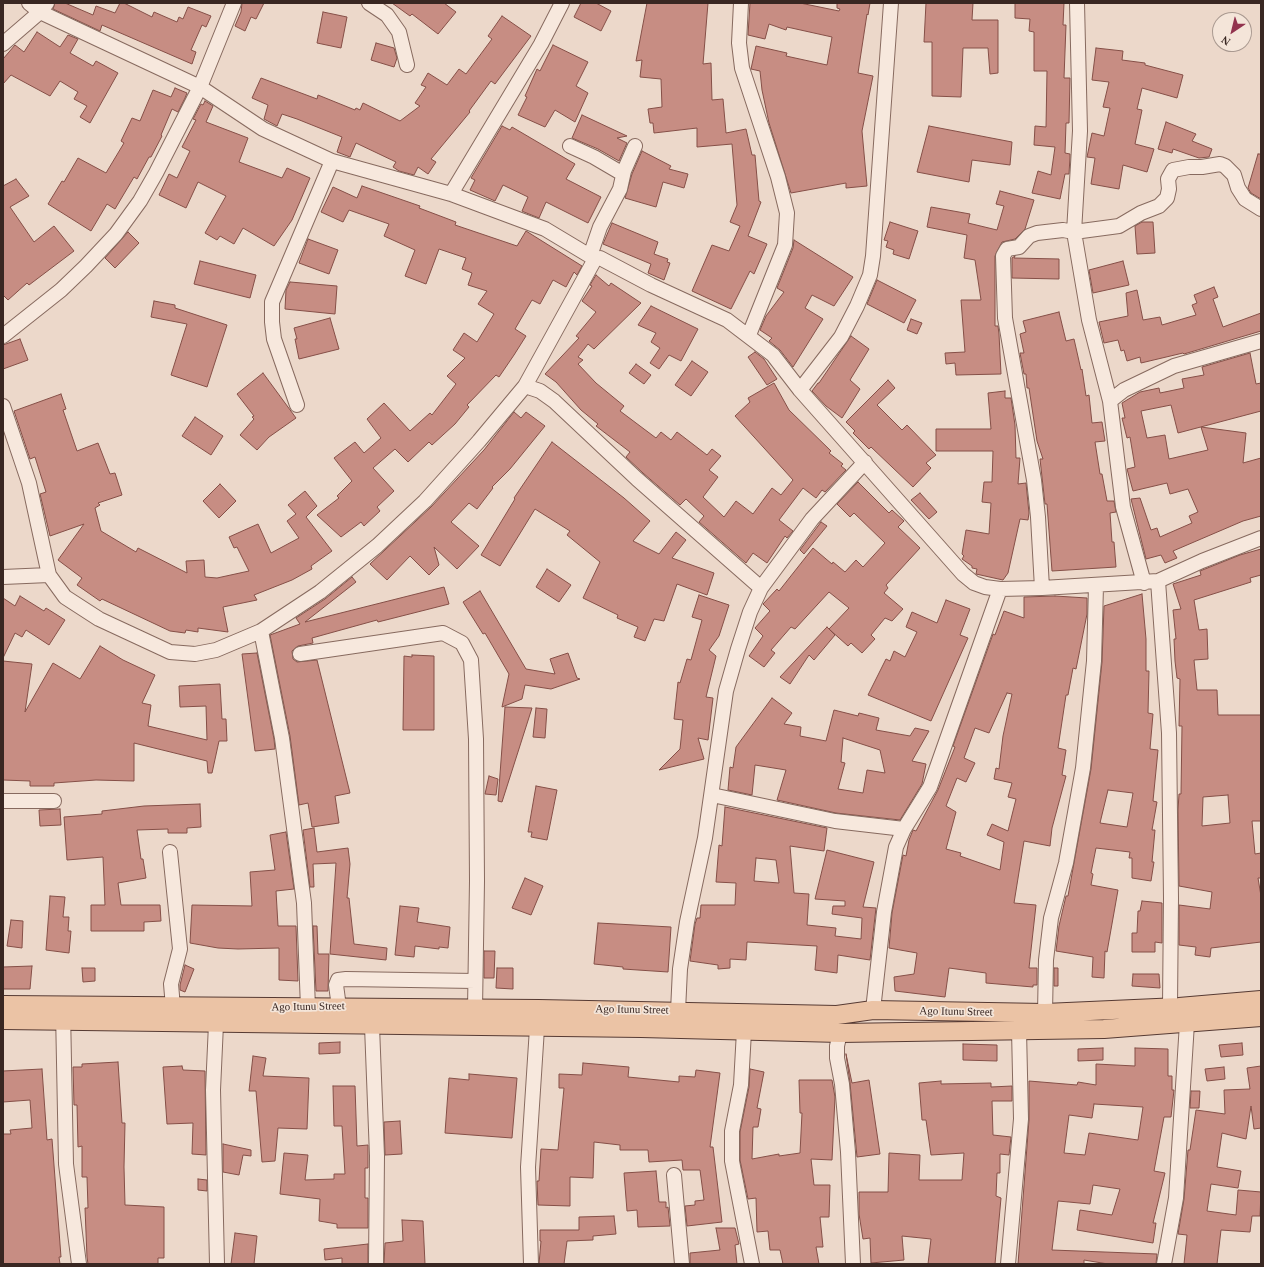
<!DOCTYPE html>
<style>
body{margin:0}
#map{position:relative;width:1264px;height:1267px;overflow:hidden;background:#ecd8ca;font-family:Georgia,serif}
canvas{display:block}
.frame{position:absolute;inset:0;border:4px solid #392722;pointer-events:none}
.north{position:absolute;left:1212px;top:12px;width:40px;height:40px;box-sizing:border-box;background:#f4e5d9;border:1px solid #a99990;border-radius:50%;rotate:215deg;font-size:11px;font-weight:700;line-height:16px;text-align:center;color:#392722}
.north::after{content:'';display:block;margin:auto;width:14px;height:18px;background:#92334e;clip-path:polygon(50% 0,100% 100%,50% 72%,0 100%)}
</style>
<div id="map">
<canvas width="1264" height="1267"></canvas>
<div class="frame"></div>
<div class="north">N</div>
</div>
<script>
const ctx = document.querySelector('canvas').getContext('2d');
ctx.lineJoin = 'round';
function fillPath(path, color) { ctx.fillStyle = color; ctx.fill(path, 'evenodd'); }
const poly = rows => new Path2D(rows.map(r => 'M' + r).join(''));
function trace(path, color, width, dash) { ctx.strokeStyle = color; ctx.lineWidth = width; ctx.lineCap = dash ? 'butt' : 'round'; ctx.setLineDash(dash || []); ctx.stroke(path); }
function write(font, color, halo, rows, align = 'center') {
  ctx.font = font + ' Georgia,serif'; ctx.lineWidth = 3.5; ctx.setLineDash([]); ctx.textBaseline = 'middle'; ctx.strokeStyle = halo; ctx.fillStyle = color; for (const [text, x, y, turn = 0] of rows) {
    ctx.save(); ctx.translate(x, y); ctx.rotate((+turn || 0) * Math.PI / 180); ctx.textAlign = isNaN(turn) ? turn : align; if (halo) ctx.strokeText(text, 0, 0); ctx.fillText(text, 0, 0); ctx.restore();
  }
}
const building = poly([
 [55,3,65,3,93,15,96,6,115,13,120,3,124,3,152,17,154,12,177,22,179,17,183,19,188,7,211,16,206,27,202,25,191,50,196,52,192,64,102,25,100,31,53,9,55,3],
 [242,3,264,3,256,19,251,17,245,31,235,26,241,12,242,3],
 [392,3,444,3,456,12,438,34,412,14,410,16,392,3],
 [581,3,596,3,611,11,601,31,574,17,581,3],
 [647,3,708,3,703,64,711,63,712,100,723,99,726,133,746,129,752,155,755,155,759,201,761,202,748,236,767,244,754,274,750,271,731,309,692,291,712,245,729,251,740,226,730,222,737,205,732,144,697,147,697,128,654,133,653,123,650,123,648,109,662,107,661,79,640,77,642,60,636,61,647,3],
 [750,3,800,3,839,11,840,9,837,8,837,3,870,3,868,15,867,14,858,73,873,76,862,131,867,186,846,188,846,183,791,193,769,123,762,90,760,71,751,69,756,46,787,53,786,56,827,65,832,37,787,27,786,30,769,24,765,39,748,35,750,3],
 [926,3,973,3,972,20,998,20,998,73,990,74,988,48,963,48,961,97,932,96,932,42,924,42,926,3],
 [1015,3,1064,3,1063,25,1066,25,1064,78,1070,78,1069,123,1066,123,1065,153,1070,154,1070,157,1069,174,1065,174,1060,199,1032,193,1038,171,1051,175,1055,147,1034,145,1035,126,1046,127,1047,71,1034,71,1034,32,1029,31,1030,19,1015,18,1015,3],
 [323,12,347,17,341,48,317,43,323,12],
 [502,16,531,36,495,84,491,81,469,111,470,112,431,159,436,162,428,174,418,167,414,175,399,171,393,167,396,162,356,143,350,157,337,152,342,137,297,119,282,114,277,126,264,119,268,105,252,98,261,78,317,99,318,95,355,110,356,108,360,110,363,103,400,121,420,106,415,103,426,87,421,85,428,73,447,85,459,69,466,74,492,39,488,36,502,16],
 [37,32,60,47,68,35,78,39,70,53,93,66,96,61,118,73,90,123,80,117,87,106,74,99,78,92,60,81,50,96,11,75,3,84,3,59,15,45,24,52,37,32],
 [376,43,394,48,397,58,394,67,371,60,376,43],
 [553,45,588,62,576,86,588,93,575,122,555,110,545,127,518,115,527,97,525,96,537,69,540,71,553,45],
 [1096,48,1123,51,1122,60,1145,63,1145,65,1183,75,1177,98,1142,88,1137,109,1142,110,1135,144,1154,149,1147,172,1123,165,1119,189,1091,184,1095,158,1087,157,1092,133,1104,136,1110,108,1103,107,1109,82,1092,80,1096,48],
 [175,88,187,93,185,98,178,112,172,109,161,135,162,136,151,157,149,157,137,179,134,177,115,209,107,204,91,231,48,204,62,181,64,182,78,158,106,173,124,143,121,141,132,118,140,121,153,90,171,97,175,88],
 [205,101,213,106,206,122,248,138,239,162,282,178,287,168,310,178,292,220,274,246,243,228,234,244,220,236,217,240,205,233,226,196,198,182,186,208,159,195,169,174,177,178,190,151,182,147,196,120,193,119,201,104,203,105,205,101],
 [582,115,627,136,617,138,627,143,619,161,598,149,572,138,582,115],
 [1166,122,1196,134,1192,141,1212,149,1209,157,1199,158,1173,149,1172,153,1158,149,1166,122],
 [502,126,510,130,512,127,575,164,566,179,601,197,588,223,546,202,539,218,524,212,522,211,528,197,503,185,495,201,470,190,475,180,471,178,502,126],
 [929,126,1012,142,1010,165,972,160,969,182,917,172,929,126],
 [642,151,671,166,669,169,688,174,684,188,663,182,656,207,625,198,632,174,642,151],
 [1258,154,1261,154,1261,199,1251,193,1248,188,1258,154],
 [16,179,29,196,10,207,34,242,54,226,74,251,29,285,27,283,8,300,3,295,3,186,16,179],
 [362,186,420,206,419,208,456,222,455,225,517,246,526,231,582,266,577,275,574,272,566,287,553,280,540,304,532,300,515,329,526,336,514,355,499,377,496,375,467,405,469,407,455,424,432,445,429,442,408,462,395,449,373,468,394,491,377,507,380,511,364,526,361,522,341,537,317,515,339,498,337,496,352,481,334,458,355,442,364,453,381,438,367,419,384,403,410,431,430,413,432,415,456,384,447,376,465,358,453,350,464,333,477,342,494,314,478,304,487,291,468,285,472,273,462,269,466,258,439,249,426,284,405,276,415,250,384,236,389,224,349,210,343,222,321,212,333,187,357,198,362,186],
 [1000,191,1034,200,1025,229,1015,239,1002,242,995,256,995,326,998,326,999,334,1001,374,956,375,955,363,946,364,945,353,965,352,961,300,981,300,975,260,964,258,967,235,927,227,931,207,970,214,968,223,997,230,1004,206,996,204,1000,191],
 [890,222,918,231,909,259,893,254,894,250,886,247,888,241,884,240,890,222],
 [1142,222,1153,222,1155,253,1137,254,1135,226,1142,222],
 [612,223,658,242,654,254,668,259,667,262,670,263,664,280,648,273,651,264,603,244,612,223],
 [128,232,139,243,115,268,105,258,128,232],
 [308,239,338,250,329,274,299,263,308,239],
 [794,240,853,277,834,306,812,295,805,308,823,319,793,367,780,350,769,341,772,338,760,330,766,316,784,292,777,288,793,248,794,240],
 [1015,256,1014,258,1059,259,1059,279,1012,278,1012,258,1015,256],
 [200,261,256,275,250,298,194,284,200,261],
 [1123,261,1129,285,1093,293,1089,270,1123,261],
 [596,275,609,286,611,283,641,303,594,349,588,344,578,357,583,360,578,364,596,383,624,406,620,411,656,438,661,432,671,440,677,432,707,455,712,449,721,456,709,470,718,477,703,497,724,517,736,501,753,514,772,488,781,495,793,480,735,416,750,402,748,398,774,383,789,410,831,451,829,453,843,464,841,466,846,470,825,492,822,490,816,498,803,488,779,520,793,531,787,538,785,536,767,563,753,553,746,563,699,522,704,516,686,499,680,505,643,473,626,457,630,452,596,426,598,424,581,410,556,382,545,374,579,338,576,336,596,312,582,301,592,286,590,285,596,275],
 [877,280,916,300,904,323,867,304,877,280],
 [290,282,337,286,335,314,285,309,286,290,290,282],
 [1214,287,1218,297,1213,299,1223,327,1261,313,1261,331,1184,354,1183,353,1141,363,1140,357,1127,361,1124,350,1121,351,1118,340,1104,343,1099,322,1128,316,1126,293,1137,290,1143,320,1160,317,1162,325,1196,315,1192,305,1197,303,1194,295,1214,287],
 [154,301,175,305,175,308,227,325,207,387,171,375,187,324,151,317,154,301],
 [651,306,698,329,681,361,669,355,659,369,650,363,660,348,651,342,656,333,638,325,651,306],
 [1059,312,1066,341,1074,339,1081,370,1082,369,1086,396,1089,395,1092,423,1102,422,1105,441,1095,442,1100,474,1102,474,1107,501,1114,501,1116,512,1110,513,1112,542,1114,542,1116,567,1052,571,1047,504,1045,504,1040,459,1043,459,1037,441,1029,388,1027,388,1026,374,1024,374,1020,353,1024,353,1020,334,1026,332,1023,321,1059,312],
 [330,318,339,349,299,359,295,339,297,339,294,328,330,318],
 [911,319,922,323,917,334,907,330,911,319],
 [851,336,869,349,850,380,860,389,842,418,826,406,812,391,818,383,819,383,851,336],
 [20,339,28,360,3,369,3,345,20,339],
 [755,352,764,359,777,379,767,385,748,357,755,352],
 [1250,353,1256,384,1261,383,1261,411,1178,433,1171,405,1141,411,1147,438,1165,435,1169,459,1208,450,1201,427,1246,433,1243,463,1261,458,1261,516,1243,521,1173,551,1177,558,1165,563,1161,555,1146,559,1131,499,1140,498,1151,530,1157,528,1160,537,1192,523,1189,516,1198,512,1188,489,1170,494,1167,483,1133,491,1127,469,1135,467,1130,437,1127,438,1122,418,1125,418,1122,403,1140,392,1159,388,1160,393,1184,388,1182,379,1204,375,1202,367,1250,353],
 [692,361,708,372,691,396,675,385,692,361],
 [636,364,651,375,644,384,629,373,636,364],
 [263,373,296,418,269,437,257,450,240,435,254,419,252,417,254,416,237,394,263,373],
 [888,380,895,388,877,405,902,430,907,425,936,455,926,463,931,468,913,487,871,447,869,449,853,433,855,431,846,422,888,380],
 [1005,391,1005,398,1011,398,1015,425,1016,458,1020,458,1018,484,1026,483,1029,513,1028,520,1020,519,1008,573,1003,580,976,574,977,569,972,568,972,566,962,559,964,556,962,554,966,530,989,534,991,503,982,502,984,482,992,482,993,451,936,451,936,429,991,429,988,393,1005,391],
 [61,394,66,409,63,410,77,451,98,443,110,474,115,473,122,495,98,503,100,505,95,508,101,531,136,552,138,548,187,573,186,561,204,560,205,577,217,578,249,571,237,547,234,548,229,537,258,524,271,553,299,538,287,521,296,514,288,505,305,491,317,506,306,517,332,551,311,566,312,569,292,580,254,595,257,600,223,607,228,632,198,628,198,632,186,630,185,633,170,631,102,599,100,601,77,585,82,578,58,560,84,524,50,536,40,494,46,492,35,457,30,459,14,411,61,394],
 [514,412,521,418,526,412,545,426,510,469,492,487,493,488,477,509,469,503,451,522,479,546,457,569,434,547,439,565,429,575,410,556,387,580,370,564,431,507,484,450,514,412],
 [195,417,223,436,211,455,182,436,195,417],
 [552,442,624,498,650,521,633,541,659,554,676,532,686,540,672,558,714,573,707,595,677,584,664,621,654,619,645,641,634,637,638,627,617,618,618,615,583,598,600,562,567,535,570,531,535,509,500,566,481,555,515,499,514,498,552,442],
 [858,482,889,513,892,510,904,521,898,527,920,548,886,585,888,588,884,593,903,609,892,621,885,618,871,635,875,639,862,653,851,643,848,646,829,629,849,608,829,592,795,629,791,627,771,650,775,653,764,667,749,656,763,636,755,628,770,611,763,604,777,589,779,591,813,548,832,564,833,562,845,572,856,560,863,567,885,543,854,513,850,517,837,504,858,482],
 [220,484,236,501,219,518,203,501,220,484],
 [920,493,937,512,929,519,911,500,920,493],
 [821,522,827,526,804,554,800,550,821,522],
 [1261,549,1261,575,1250,578,1251,582,1194,600,1199,630,1207,629,1208,659,1194,660,1197,690,1217,690,1218,715,1261,715,1261,821,1252,821,1255,854,1261,853,1261,878,1258,878,1261,896,1261,942,1211,948,1210,957,1195,955,1196,947,1179,945,1179,905,1210,909,1212,892,1179,886,1178,810,1179,794,1181,794,1182,726,1179,726,1180,679,1177,678,1175,661,1174,639,1176,639,1173,610,1181,609,1173,584,1201,575,1200,571,1240,555,1261,549],
 [1228,795,1230,823,1202,826,1203,797,1228,795],
 [547,569,571,585,559,602,536,587,547,569],
 [352,577,356,582,305,622,444,587,449,604,378,622,377,620,312,638,313,643,298,646,292,651,293,659,297,662,317,660,350,793,335,796,339,823,312,827,308,803,299,805,290,736,270,635,300,624,296,618,325,599,352,577],
 [480,591,526,669,555,674,550,659,568,653,577,678,580,679,551,689,525,685,522,699,502,707,509,674,485,633,483,634,463,602,480,591],
 [1142,594,1146,639,1146,671,1149,671,1148,713,1153,714,1150,749,1158,750,1153,801,1157,802,1152,830,1155,830,1152,862,1154,862,1151,881,1132,878,1132,858,1129,858,1130,852,1096,848,1091,873,1093,874,1091,885,1118,890,1107,952,1105,951,1104,978,1092,977,1093,957,1056,951,1059,926,1066,896,1068,896,1091,769,1102,662,1104,606,1142,594],
 [1108,790,1133,793,1127,827,1100,823,1108,790],
 [699,595,729,605,719,636,709,650,716,656,706,697,713,698,708,740,698,738,704,759,659,770,680,749,683,720,674,719,678,682,680,683,687,659,691,660,702,620,692,617,699,595],
 [20,596,44,611,46,608,65,620,49,645,26,630,22,637,15,633,3,658,3,598,15,606,20,596],
 [1055,596,1087,598,1087,614,1076,669,1073,668,1068,695,1066,695,1058,748,1066,750,1062,775,1066,776,1052,828,1050,846,1024,841,1014,903,1036,905,1029,968,1037,968,1037,985,1033,985,1033,987,986,983,986,973,949,968,945,997,895,991,894,977,914,974,917,953,889,948,892,913,903,855,906,856,909,840,913,830,916,831,938,790,955,747,953,746,993,634,995,635,1004,611,1024,618,1024,597,1055,596],
 [1007,693,1012,694,1003,736,999,769,996,768,994,779,1012,783,1008,797,1016,799,1008,831,992,824,987,835,1004,842,1000,870,960,856,961,853,946,849,956,812,946,806,957,778,966,782,975,763,964,758,975,728,989,733,1007,693],
 [946,600,970,609,960,635,968,638,931,721,868,695,886,659,890,661,894,651,905,657,917,632,906,627,912,612,937,623,946,600],
 [827,627,835,635,814,660,809,655,790,684,780,677,827,627],
 [100,646,123,660,155,675,142,703,151,705,148,726,207,740,206,706,180,707,179,686,220,684,222,719,226,719,227,741,219,741,212,773,208,773,207,761,134,743,134,781,96,780,54,783,54,786,30,786,30,781,3,780,3,661,32,664,25,712,53,663,80,679,100,646],
 [257,653,274,739,275,749,255,751,242,654,257,653],
 [412,655,434,656,434,730,403,730,404,656,412,657,412,655],
 [772,698,792,713,784,724,801,727,800,736,826,741,834,710,858,716,859,713,879,718,876,730,910,736,915,728,929,731,912,761,926,764,922,784,900,820,836,813,777,800,786,770,755,765,752,795,728,790,730,767,733,768,736,747,772,698],
 [843,738,880,750,885,773,867,770,863,793,838,789,845,763,841,762,843,738],
 [505,707,532,708,502,802,498,801,505,707],
 [536,708,547,709,545,738,533,737,536,708],
 [489,776,498,779,496,795,485,794,489,776],
 [536,786,557,790,547,840,531,837,532,832,528,832,536,786],
 [200,804,201,827,187,828,187,833,168,833,168,829,137,830,141,859,143,859,146,878,118,883,121,905,160,905,161,921,144,922,144,931,91,931,91,905,105,905,103,857,67,860,64,817,102,814,102,811,144,806,200,804],
 [725,807,827,828,824,851,790,846,794,893,809,894,807,925,836,928,835,936,861,939,862,918,832,914,833,906,845,906,845,901,815,899,827,850,874,862,863,907,876,908,870,960,838,955,837,973,815,970,817,946,747,942,746,960,730,959,730,968,718,969,718,965,690,961,695,924,697,918,700,918,701,905,735,905,736,883,716,882,719,845,722,846,725,807],
 [756,858,776,860,779,883,754,881,756,858],
 [60,809,61,825,40,826,39,810,60,809],
 [314,828,317,852,348,848,350,864,347,898,349,898,354,944,387,948,386,960,330,954,336,863,313,864,314,887,310,887,303,830,314,828],
 [286,832,294,889,276,891,278,926,296,926,298,981,279,980,279,948,238,949,218,948,190,943,192,905,252,906,250,872,275,870,270,835,286,832],
 [525,878,543,886,531,915,512,908,525,878],
 [50,896,65,897,63,917,69,917,68,931,71,931,69,953,46,950,50,896],
 [1142,901,1162,903,1162,943,1155,942,1155,952,1132,952,1132,933,1137,933,1138,911,1140,911,1142,901],
 [400,906,419,908,417,922,450,927,448,948,439,947,439,949,415,946,414,957,395,955,400,906],
 [11,920,23,921,22,948,7,946,11,920],
 [598,923,671,927,668,972,623,969,623,967,594,964,598,923],
 [313,926,317,926,318,954,329,954,328,991,316,991,313,926],
 [484,951,495,951,494,978,484,978,484,951],
 [185,965,194,969,185,992,180,990,180,985,185,965],
 [32,966,30,989,3,989,3,967,32,966],
 [82,968,95,968,95,981,83,982,82,968],
 [497,968,513,968,513,989,496,988,497,968],
 [1054,968,1058,968,1058,986,1054,986,1054,968],
 [1133,974,1159,974,1160,988,1132,986,1133,974],
 [340,1042,340,1053,319,1054,319,1043,340,1042],
 [1242,1043,1243,1055,1221,1057,1219,1045,1242,1043],
 [963,1044,997,1045,997,1061,963,1060,963,1044],
 [1103,1048,1103,1060,1078,1061,1078,1049,1103,1048],
 [1135,1048,1168,1049,1168,1076,1172,1076,1172,1090,1174,1090,1171,1117,1164,1117,1154,1171,1165,1173,1153,1223,1156,1223,1153,1243,1077,1230,1080,1210,1112,1215,1120,1189,1093,1185,1090,1204,1058,1201,1052,1250,1157,1254,1156,1264,1108,1264,1084,1260,1084,1264,1018,1264,1029,1120,1029,1081,1077,1085,1078,1082,1096,1085,1096,1064,1135,1066,1135,1048],
 [1094,1104,1143,1107,1138,1140,1089,1133,1085,1155,1064,1153,1069,1115,1092,1118,1094,1104],
 [846,1054,852,1083,869,1080,880,1154,857,1157,850,1083,846,1054],
 [253,1056,266,1058,263,1076,309,1078,307,1129,278,1128,275,1161,262,1162,256,1091,249,1091,253,1056],
 [118,1062,122,1123,125,1123,124,1167,125,1205,164,1207,164,1258,158,1258,158,1264,88,1264,87,1257,85,1208,88,1208,87,1177,82,1177,82,1146,78,1147,77,1105,74,1105,73,1067,82,1067,82,1064,118,1062],
 [583,1063,629,1067,628,1077,679,1082,679,1076,695,1077,696,1070,720,1073,710,1147,713,1147,722,1222,687,1226,685,1206,695,1205,695,1201,704,1200,700,1170,683,1170,682,1160,649,1162,648,1150,620,1150,620,1145,594,1142,593,1178,570,1177,570,1206,538,1205,537,1181,539,1181,541,1149,558,1150,564,1088,559,1088,559,1074,582,1075,583,1063],
 [182,1066,183,1070,205,1071,206,1155,192,1154,193,1123,167,1124,163,1067,182,1066],
 [1261,1066,1261,1128,1254,1129,1251,1106,1246,1139,1222,1133,1217,1167,1241,1171,1238,1188,1211,1184,1207,1211,1236,1215,1238,1190,1261,1192,1260,1216,1252,1216,1250,1232,1221,1230,1217,1264,1184,1264,1187,1235,1178,1234,1184,1199,1188,1150,1190,1150,1196,1110,1225,1114,1224,1090,1250,1089,1247,1068,1261,1066],
 [1224,1067,1225,1079,1207,1081,1205,1069,1224,1067],
 [42,1069,47,1140,52,1139,61,1257,59,1257,60,1264,3,1264,3,1134,11,1134,10,1130,32,1128,30,1100,3,1102,3,1071,42,1069],
 [750,1069,764,1072,757,1108,761,1109,758,1127,753,1127,752,1159,779,1154,779,1156,800,1153,802,1113,800,1113,799,1080,832,1080,835,1097,832,1160,811,1159,814,1185,830,1185,829,1217,820,1217,823,1247,816,1247,819,1264,783,1264,780,1250,770,1250,768,1231,757,1232,756,1198,748,1199,740,1160,740,1132,749,1087,750,1069],
 [469,1074,517,1078,512,1138,445,1133,449,1078,469,1080,469,1074],
 [941,1081,941,1084,991,1083,991,1087,1012,1086,1012,1101,992,1101,993,1135,1011,1137,1009,1155,1000,1154,1000,1173,997,1173,996,1196,1001,1198,995,1264,928,1264,931,1239,902,1236,904,1260,871,1263,870,1238,863,1239,859,1214,859,1192,888,1192,889,1153,920,1155,919,1180,962,1180,964,1153,931,1155,926,1120,922,1120,919,1083,941,1081],
 [333,1086,355,1086,357,1146,368,1145,368,1168,365,1168,365,1198,368,1198,368,1228,337,1228,337,1224,319,1221,320,1199,280,1194,284,1153,308,1155,305,1180,334,1179,334,1174,345,1174,342,1126,334,1126,333,1086],
 [1191,1091,1200,1091,1199,1108,1190,1108,1191,1091],
 [400,1121,402,1154,385,1155,384,1122,400,1121],
 [223,1144,251,1150,251,1156,243,1155,239,1175,223,1172,223,1144],
 [656,1171,659,1202,666,1202,666,1208,668,1207,670,1226,638,1227,637,1210,627,1211,624,1173,656,1171],
 [198,1179,207,1180,207,1191,198,1190,198,1179],
 [614,1216,616,1234,593,1236,593,1240,567,1241,564,1264,539,1264,541,1241,540,1241,540,1230,579,1230,579,1217,614,1216],
 [402,1220,423,1221,425,1264,384,1264,385,1243,403,1241,402,1220],
 [716,1228,735,1228,739,1244,735,1245,737,1264,690,1264,690,1253,720,1250,716,1228],
 [235,1233,257,1236,254,1264,231,1264,235,1233],
 [368,1244,368,1264,342,1264,342,1258,325,1260,324,1249,368,1244]
]);
fillPath(building, '#c78d83');
trace(building, '#854f47', 1);
const minor = poly([
 [29,3,40,12,200,87,263,129,332,161,451,194,545,229,595,259],
 [369,3,387,15,399,32,407,65],
 [741,3,739,43,742,68,778,177,787,213,785,245,749,335],
 [1077,3,1080,131,1074,232,1089,320,1110,401,1123,507,1144,583],
 [3,44,40,12,47,3],
 [570,146,594,157,623,174],
 [451,194,541,44,562,3],
 [590,256,600,227,620,189,624,171,635,146],
 [3,336,61,290,86,266,116,234,140,201,156,173,200,87,234,3],
 [525,386,540,391,554,401,637,479,761,588],
 [800,390,841,337,857,306,870,275,873,256,891,3],
 [1110,401,1124,390,1174,366,1261,341],
 [297,405,274,339,272,322,272,302,332,161],
 [3,406,29,483,49,575,65,597,99,619,170,652,195,654,216,650,261,631],
 [3,577,49,575],
 [1158,581,1169,733,1171,898,1170,1006],
 [1042,588,1038,517,1034,480,1005,318,1003,256,1007,249,1019,247,1029,236,1037,233,1063,230,1074,232,1119,226,1141,213,1159,206,1167,198,1169,189,1168,179,1173,170,1189,167,1202,167,1220,164,1225,166,1234,175,1238,188,1245,199,1261,209],
 [300,654,443,633,462,643,471,660,476,739,477,881,475,1009],
 [712,795,835,821,904,829],
 [3,801,54,801],
 [170,852,180,949,171,984,173,1007],
 [339,1007,336,985,338,980,346,979,475,981],
 [308,1008,304,903,282,738,261,631,320,592,377,546,425,501,479,441,525,386,595,259,600,258,651,285,727,320,773,355,800,390,963,574,974,583,985,587,1000,589,1042,588,1158,581,1202,561,1261,538],
 [873,1010,884,912,896,847,904,829,930,787,1000,589],
 [63,1011,66,1164,79,1264],
 [678,1011,680,969,687,922,705,838,726,691,738,649,750,612,761,588,812,519,865,462],
 [1045,1013,1046,960,1051,918,1066,863,1083,768,1094,661,1096,586],
 [216,1024,213,1090,217,1264],
 [372,1026,377,1156,376,1264],
 [744,1031,741,1085,732,1131,732,1161,752,1264],
 [840,1033,837,1046,837,1058,842,1084,848,1152,853,1264],
 [674,1175,682,1264],
 [531,1264,528,1167,537,1028],
 [1008,1264,1021,1119,1019,1030],
 [1164,1264,1176,1198,1187,1023]
]);
const major = poly([
 [3,1005,539,1009,837,1015,873,1010,1045,1013,1179,1007,1261,1000],
 [3,1020,641,1028,840,1033,1104,1029,1261,1017]
]);
trace(minor, '#876a5f', 16);
trace(major, '#563a33', 20);
trace(minor, '#f7e8dd', 14);
trace(major, '#ebc3a5', 18);
write('11px', '#392722', '#f4e5d9', [
 ["Ago Itunu Street",308,1007,-1],
 ["Ago Itunu Street",632,1010,1],
 ["Ago Itunu Street",956,1012,1]
]);
</script>
